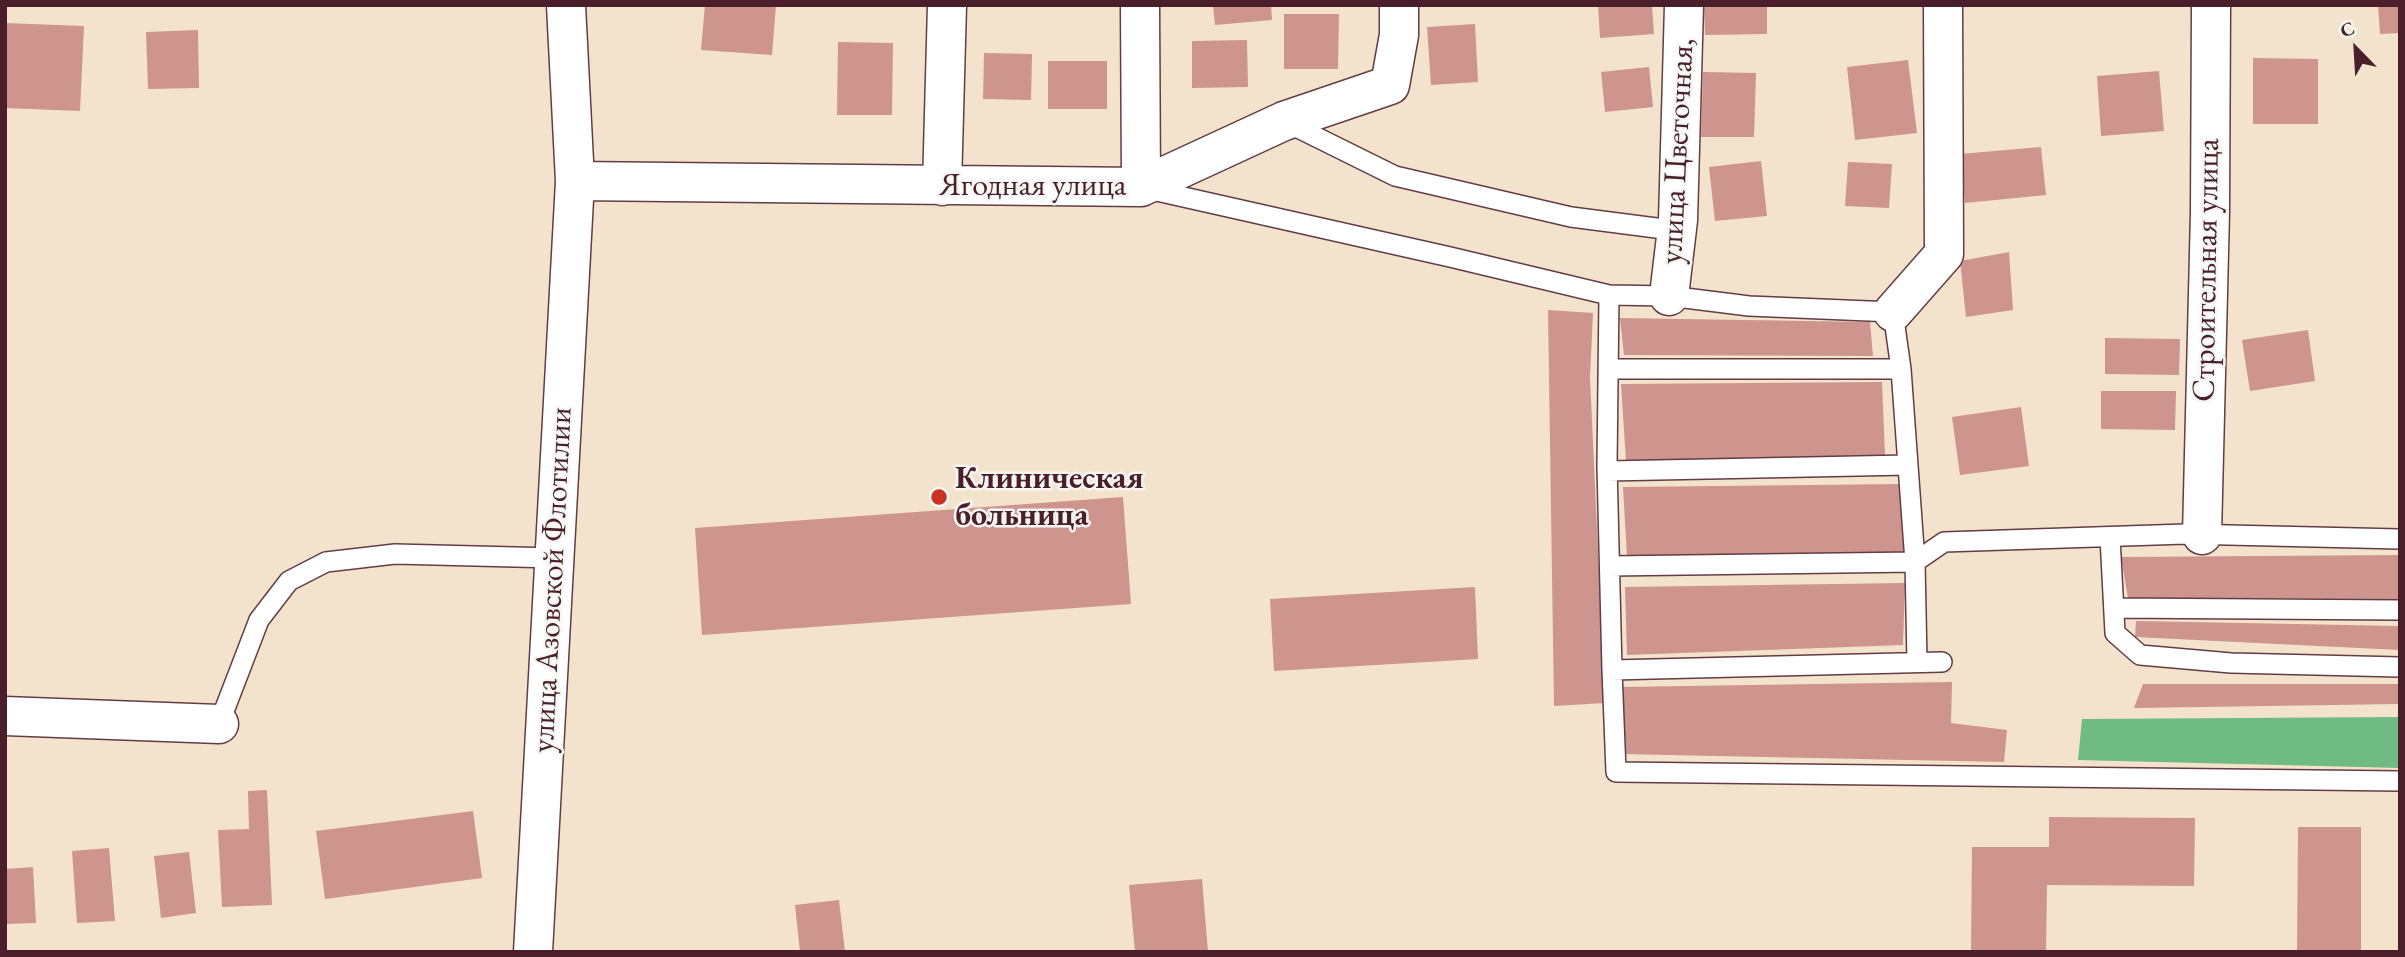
<!DOCTYPE html>
<meta charset="utf-8">
<style>
body{margin:0}
#map{position:relative;width:2405px;height:957px;overflow:hidden;background:#f4e3cc;font-family:"EB Garamond",serif}
canvas{display:block}
.frame{position:absolute;inset:0;border:7px solid #4a1f2b;pointer-events:none}
.north{position:absolute;left:2321px;top:14px;width:70px;height:70px;-webkit-text-stroke:5px #f6f6f2;paint-order:stroke;rotate:336deg;font-size:19px;font-weight:700;line-height:28px;text-align:center;color:#4a1f2b}
.north::after{content:'';display:block;margin:auto;width:24px;height:32px;background:#4a1f2b;clip-path:polygon(50% 0,100% 100%,50% 72%,0 100%)}
</style>
<div id="map">
<canvas width="2405" height="957"></canvas>
<div class="frame"></div>
<div class="north">С</div>
</div>
<script>
const ctx = document.querySelector('canvas').getContext('2d');
ctx.lineJoin = 'round';
function fillPath(path, color) { ctx.fillStyle = color; ctx.fill(path, 'evenodd'); }
const poly = rows => new Path2D(rows.map(r => 'M' + r).join(''));
function trace(path, color, width, dash) { ctx.strokeStyle = color; ctx.lineWidth = width; ctx.lineCap = dash ? 'butt' : 'round'; ctx.setLineDash(dash || []); ctx.stroke(path); }
function write(font, color, halo, rows, align = 'center') {
  ctx.font = font + ' "EB Garamond",serif'; ctx.lineWidth = 5; ctx.setLineDash([]); ctx.textBaseline = 'middle'; ctx.strokeStyle = halo; ctx.fillStyle = color; for (const [text, x, y, turn = 0] of rows) {
    ctx.save(); ctx.translate(x, y); ctx.rotate((+turn || 0) * Math.PI / 180); ctx.textAlign = isNaN(turn) ? turn : align; if (halo) ctx.strokeText(text, 0, 0); ctx.fillText(text, 0, 0); ctx.restore();
  }
}
fillPath(poly([
 [2400,717,2400,768,2078,760,2082,719]
]), '#6fbb83');
fillPath(poly([
 [705,5,776,5,772,55,701,50],
 [1213,5,1271,5,1272,20,1215,25],
 [1598,5,1652,5,1654,34,1600,38],
 [1704,5,1767,5,1767,34,1705,35],
 [2378,5,2400,5,2400,33,2380,34],
 [1284,14,1339,14,1338,69,1284,69],
 [5,23,84,26,80,111,5,108],
 [1475,24,1478,82,1431,85,1427,27],
 [198,30,199,88,148,89,146,32],
 [1247,40,1248,87,1192,88,1192,41],
 [838,42,893,43,892,115,837,115],
 [984,53,1032,54,1031,100,983,99],
 [2253,58,2318,59,2318,124,2253,124],
 [1908,60,1917,133,1855,140,1847,67],
 [1048,61,1107,61,1107,109,1048,109],
 [1649,67,1653,107,1605,112,1601,72],
 [2159,71,2164,131,2101,136,2097,76],
 [1703,72,1756,73,1754,137,1701,137],
 [2041,147,2046,195,1965,203,1960,154],
 [1761,161,1767,216,1715,221,1709,167],
 [1848,162,1892,164,1889,208,1845,206],
 [2009,252,2013,310,1966,317,1960,261],
 [1548,310,1593,313,1590,377,1605,703,1554,706],
 [1620,318,1870,322,1873,356,1624,355],
 [2308,330,2315,381,2250,391,2242,340],
 [2105,338,2180,339,2179,375,2105,374],
 [1882,382,1885,455,1626,461,1621,384],
 [2101,391,2176,391,2175,430,2101,429],
 [2021,407,2029,466,1960,475,1952,417],
 [1905,484,1906,552,1627,557,1623,487],
 [1123,497,1131,604,702,635,695,528],
 [2400,555,2400,599,2128,598,2121,557],
 [1905,583,1903,645,1627,655,1625,587],
 [1475,587,1478,659,1274,671,1270,599],
 [2136,621,2400,626,2400,650,2135,637],
 [1952,682,1951,723,2007,730,2004,762,1620,754,1619,687],
 [2143,684,2400,684,2400,704,2134,708],
 [267,790,272,905,222,907,218,830,249,829,248,791],
 [473,811,482,878,325,899,316,831],
 [2049,817,2195,818,2194,886,2047,885,2046,952,1971,952,1972,847,2049,847],
 [2298,827,2361,827,2361,952,2297,952],
 [109,848,115,921,77,923,72,851],
 [189,852,196,913,161,918,154,856],
 [33,867,36,923,5,924,5,869],
 [1202,879,1208,952,1135,952,1129,885],
 [839,900,845,952,800,952,795,905]
]), '#ce948e');
const lane = poly([
 [1286,122,1395,176,1571,217,1664,229,1678,220],
 [1148,189,1450,257,1609,295,1669,296,1749,306,1893,312,1901,369,1915,562,1944,542,2185,534,2400,539],
 [1609,295,1607,466,1612,670],
 [1609,369,1901,369],
 [1608,471,1908,465],
 [2110,537,2115,633,2140,655,2231,663,2400,667],
 [1610,566,1915,562,1917,662],
 [2114,608,2400,610],
 [1942,662,1612,670,1616,772,2400,781],
 [219,724,259,620,289,581,326,562,395,554,555,558]
]);
const street = poly([
 [1140,5,1141,187],
 [575,181,1141,187,1284,121,1390,85,1399,35,1399,5],
 [942,186,947,5],
 [1669,296,1678,220,1684,5],
 [1893,312,1944,254,1943,5],
 [2202,535,2210,212,2211,5],
 [5,716,219,724],
 [533,952,575,181,566,5]
]);
trace(lane, '#643c43', 22);
trace(street, '#643c43', 41);
trace(lane, '#fff', 19);
trace(street, '#fff', 38);
for (const [x, y, r, color] of [
 [939,497,9,"#c8321e"]
]) { const dot = new Path2D(); dot.arc(x, y, r, 0, 2 * Math.PI); ctx.fillStyle = color; ctx.fill(dot); trace(dot, '#f6f6f2', 2.5); }
write('32px', '#4a1f2b', '#f6f6f2', [
 ["улица Цветочная,",1678,151,-87],
 ["Ягодная улица",1033,186],
 ["Строительная улица",2207,270,-89],
 ["улица Азовской Флотилии",553,580,-87]
]);
write('bold 32px', '#4a1f2b', '#f6f6f2', [
 ["Клиническая",955,479],
 ["больница",955,516]
], 'left');
</script>
